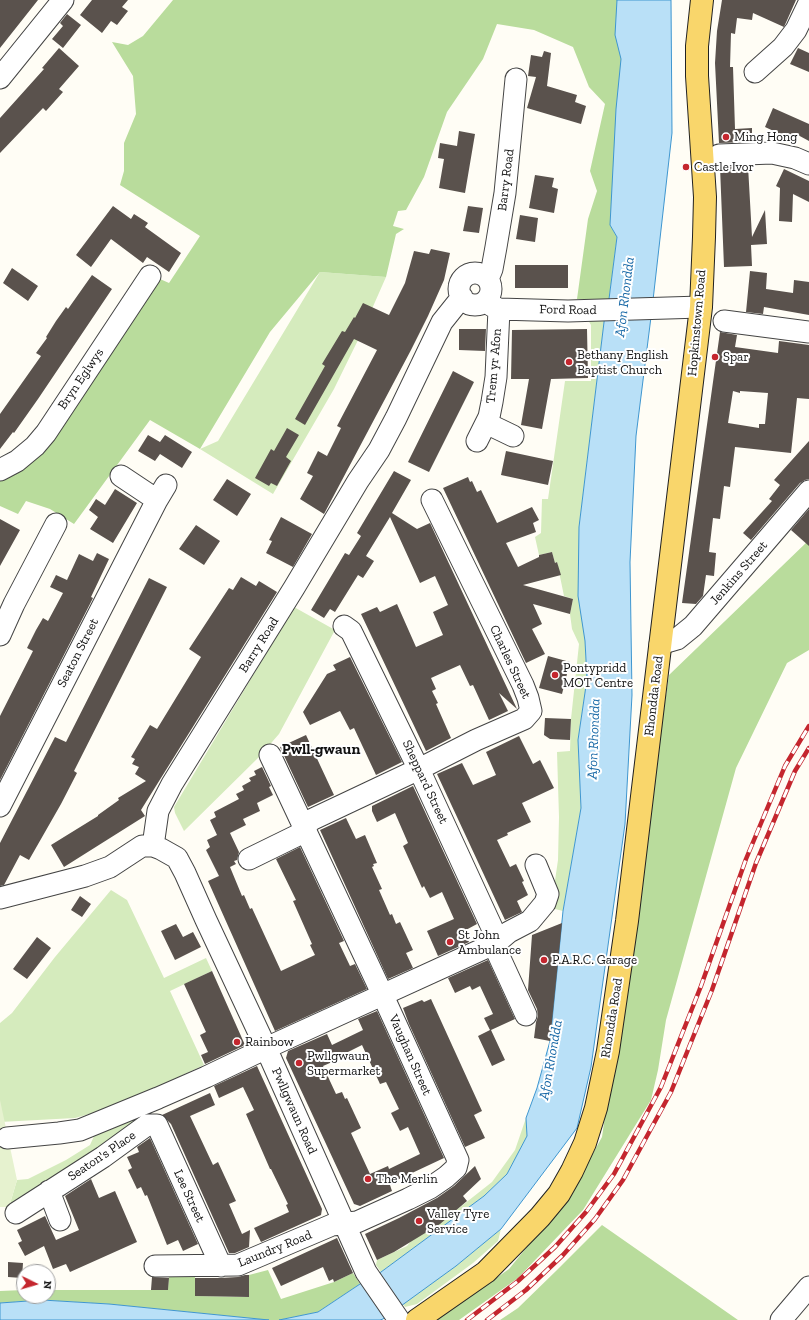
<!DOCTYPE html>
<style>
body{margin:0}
#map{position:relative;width:809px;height:1320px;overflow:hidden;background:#fffdf5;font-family:"Zilla Slab",serif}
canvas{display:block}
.north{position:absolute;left:16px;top:1264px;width:40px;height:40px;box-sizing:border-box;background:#fff;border:1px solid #a0a0a0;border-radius:50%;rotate:95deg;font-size:11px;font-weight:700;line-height:16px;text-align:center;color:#111}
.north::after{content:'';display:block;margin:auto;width:14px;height:18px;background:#c4262e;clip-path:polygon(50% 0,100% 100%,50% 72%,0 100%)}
</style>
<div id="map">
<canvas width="809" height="1320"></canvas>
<div class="north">N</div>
</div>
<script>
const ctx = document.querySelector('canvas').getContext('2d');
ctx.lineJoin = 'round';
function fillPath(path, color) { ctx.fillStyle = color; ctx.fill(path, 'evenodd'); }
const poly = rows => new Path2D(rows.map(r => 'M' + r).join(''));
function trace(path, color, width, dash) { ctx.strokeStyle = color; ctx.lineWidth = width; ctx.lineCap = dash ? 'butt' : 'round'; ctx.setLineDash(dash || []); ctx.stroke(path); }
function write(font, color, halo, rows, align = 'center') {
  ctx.font = font + ' "Zilla Slab",serif'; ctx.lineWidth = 4; ctx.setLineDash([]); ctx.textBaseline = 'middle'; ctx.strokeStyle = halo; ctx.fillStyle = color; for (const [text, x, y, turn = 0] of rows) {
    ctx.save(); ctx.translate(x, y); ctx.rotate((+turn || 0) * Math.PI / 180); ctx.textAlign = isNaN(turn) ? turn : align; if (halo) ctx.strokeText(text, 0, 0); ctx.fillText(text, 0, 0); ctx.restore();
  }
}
fillPath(poly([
 [320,272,386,277,360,336,334,389,273,494,200,449,218,441],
 [605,314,579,527,587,679,578,740,581,808,563,911,551,908,558,860,559,817,557,752,570,751,571,719,579,644,572,629,570,614,573,599,564,596,557,562,555,563,552,552,539,555,535,537,541,533,542,499,548,499,565,381,591,381,591,325,585,315],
 [294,607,335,630,279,734,259,757,184,831,175,813,174,807],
 [111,890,127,900,164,978,206,958,212,971,170,991,204,1065,140,1095,107,1109,75,1118,0,1122,0,1023,12,1013,55,957],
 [143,1112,142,1118,101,1149,9,1207,17,1180,28,1179,66,1160,90,1145,95,1134],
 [526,1118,527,1136,507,1174,484,1196,381,1272,376,1265,377,1260,407,1246,411,1241,440,1223,492,1182,515,1150],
 [501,1229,498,1241,473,1263,417,1304,405,1307,403,1304,456,1266]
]), '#d5ebbd');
fillPath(poly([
 [173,0,618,0,623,55,610,225,617,237,609,299,577,299,588,219,597,191,590,171,605,104,589,87,573,47,534,30,497,24,483,59,447,112,424,177,406,210,398,211,393,226,404,229,396,234,386,277,320,272,270,332,200,449,150,420,74,524,50,509,26,501,18,514,0,506,0,478,55,434,160,279,169,283,200,236,120,185,124,171,124,143,136,114,133,76,112,42,128,45,143,36],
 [809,540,809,650,787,663,736,768,666,1020,658,1070,651,1100,583,1210,518,1278,459,1320,437,1320,509,1269,571,1193,602,1137,669,675],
 [602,1225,738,1320,500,1320,518,1308,557,1270],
 [268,1270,281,1299,334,1282,353,1273,360,1284,318,1312,279,1320,269,1320,109,1304,42,1300,0,1303,0,1291,24,1290,24,1296,48,1296,48,1290,168,1290,169,1275,195,1275,195,1296,249,1297,249,1275]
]), '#b9dc9c');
fillPath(poly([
 [0,1100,17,1180,9,1207,0,1207]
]), '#e6f2cf');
const water = poly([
 [617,0,671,0,672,133,652,309,636,436,630,562,632,695,625,824,591,1067,577,1128,501,1229,456,1266,383,1319,380,1320,279,1320,318,1312,360,1284,381,1272,484,1196,507,1174,527,1136,526,1118,537,1088,550,1041,563,911,581,808,578,740,587,679,585,641,578,596,579,527,605,314,609,299,617,237,610,225,616,109,621,59,615,35,617,0],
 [42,1300,109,1304,269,1320,0,1320,0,1303,42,1300]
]);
fillPath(water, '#b9e0f7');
trace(water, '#3f96cf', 1);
fillPath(poly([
 [0,0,38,0,0,48],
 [92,0,128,0,122,7,128,11,117,25,111,21,102,33,80,15],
 [722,0,796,0,784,27,753,13,752,20,737,18,735,34,731,33,730,67,733,67,735,129,752,128,752,142,719,143,715,63,717,31],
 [67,14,81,25,63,48,52,39,63,26,60,23],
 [59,48,79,66,59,89,63,92,46,111,43,108,0,153,0,118,44,69,42,68],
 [798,48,809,53,809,72,790,64],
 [544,51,551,53,547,86,577,95,575,102,586,106,581,124,527,108,536,77,528,76,531,55,542,57],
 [773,108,809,124,809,141,796,134,793,140,765,127],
 [459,131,475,134,465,193,439,188,444,159,438,158,440,143,457,146],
 [748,166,752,237,765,210,767,244,751,245,752,266,724,267,720,167],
 [784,169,809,181,809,202,793,194,792,222,779,221,780,188,776,186],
 [535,175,554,178,552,187,558,189,554,213,529,208],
 [113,206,131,219,134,214,148,223,145,227,181,253,169,272,147,257,143,263,111,239,91,267,76,255],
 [468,206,483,208,479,233,463,231],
 [520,215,538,218,535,242,516,239],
 [431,249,450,253,444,280,428,316,411,350,324,514,300,499,313,476,307,473,318,451,327,456,341,428,337,426,377,350,354,339,305,425,295,419,325,366,322,364,342,331,345,332,354,317,355,318,363,303,389,315,405,283,414,251,429,254],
 [515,265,568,265,568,288,515,288],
 [12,268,38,286,28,301,3,283],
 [750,271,767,273,766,289,793,293,794,280,809,282,809,315,764,307,763,314,746,312],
 [92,275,112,289,38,399,14,433,13,432,0,449,0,414,41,356,36,353,47,338,46,337,56,321,66,307,68,309],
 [459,329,486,329,485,351,459,350],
 [587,329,588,378,551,379,542,429,521,425,529,379,511,379,512,330],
 [720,332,737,335,735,347,778,353,779,341,809,345,809,399,797,398,791,453,735,447,730,487,724,486,720,519,713,518,709,552,716,553,714,576,706,575,703,596,696,604,682,603],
 [733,391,740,393,740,391,768,393,765,424,759,424,759,428,728,423],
 [453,371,474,382,429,472,408,462],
 [287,428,299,435,286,457,291,461,277,486,271,483,269,486,255,478,271,449,274,451],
 [148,435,160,442,165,435,192,452,182,468,160,454,155,461,138,451],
 [809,441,809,479,805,480,800,483,751,540,743,533,772,501,769,499,780,485,774,480],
 [506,451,553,461,548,485,501,475],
 [394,471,411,480,392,513,417,529,430,523,517,709,499,693,508,711,489,720,473,685,470,686,460,665,431,678,436,689,432,691,438,703,436,704,451,738,426,751,361,614,377,607,380,612,397,604,416,647,443,635,433,612,448,605,435,576,420,583,390,517,366,556,374,561,363,578,358,575,335,612,330,609,324,618,311,610,345,553,349,555,361,536,357,533],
 [468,477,470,482,472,481,477,492,481,490,497,523,532,507,539,520,533,523,536,532,506,543,518,567,539,557,539,555,552,552,555,563,557,562,561,575,523,585,573,599,570,614,533,604,542,624,532,629,545,654,526,663,443,488],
 [227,479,251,494,237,516,213,500],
 [115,489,137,503,113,543,90,529,98,517,89,510,96,499,105,505],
 [809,509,809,546,791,530],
 [281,517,312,534,293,567,266,553,272,541,269,540],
 [0,519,20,530,0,566],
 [196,525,220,541,204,565,179,549],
 [97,553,109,559,91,597,93,598,0,780,0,716,33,651,27,648,36,630,43,618,48,621,63,593,50,587,56,575,67,580,79,554,93,561],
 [241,577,256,586,259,581,277,592,141,810,145,816,64,867,51,845,98,816,98,815,119,800,118,798,146,781,135,774,139,767,132,764,135,759,131,757,150,725,157,729,201,657,189,649,229,588,233,590],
 [149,578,167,587,74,771,77,773,61,804,29,860,20,855,4,885,0,886,0,843,55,737,66,742],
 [548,656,570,662,562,694,539,688],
 [350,657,402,762,376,775,354,728,350,730,340,711,310,725,303,712,327,674,336,670,333,665],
 [545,718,571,719,570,740,550,739,544,735],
 [306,735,334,795,308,807,280,747],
 [519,736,533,764,540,760,554,788,522,803,531,822,507,833,508,835,497,840,510,867,516,864,524,881,522,882,528,895,517,901,522,912,505,920,437,774,462,763,473,785,496,775,486,752],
 [262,767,271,786,269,787,273,795,257,803,260,811,243,819,246,825,230,833,239,852,237,860,234,861,236,864,230,867,242,896,244,895,250,909,252,908,281,971,315,955,310,945,312,944,293,901,296,900,276,859,300,847,344,941,339,943,350,966,355,964,367,989,275,1031,208,881,219,876,206,850,210,847,207,840,217,835,210,820,216,817,214,812,239,799,236,794,244,790,242,786,251,781,249,778,256,775,254,771],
 [413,786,477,924,464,931,469,942,438,956,427,931,454,919,442,892,430,898,424,886,422,888,403,846,408,843,395,813,377,822,372,811,372,806],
 [346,818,356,839,365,835,377,863,373,864,374,866,372,867,382,889,379,890,390,915,392,914,396,924,400,922,413,950,406,953,413,968,388,979,320,830],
 [80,896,91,904,82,917,71,910],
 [562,923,550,1041,534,1038,536,1022,538,1016,537,1009,528,990,532,935],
 [176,924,183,937,193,932,201,947,175,960,161,931],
 [37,937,51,948,27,979,13,969],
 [488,960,515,1019,491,1030,505,1060,492,1066,478,1036,490,1030,484,1018,493,1014,480,986,472,990,470,986,455,993,448,978],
 [212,971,245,1045,205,1064,201,1055,208,1052,200,1035,206,1032,184,984],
 [431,999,482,1111,474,1115,485,1138,465,1147,409,1024,403,1008,422,1000,424,1002],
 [377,1011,444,1158,395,1181,395,1183,390,1185,392,1191,360,1206,354,1204,286,1058,288,1051,327,1034,332,1045,363,1030,358,1019],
 [362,1045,380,1084,386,1082,399,1109,391,1113,400,1131,408,1127,420,1154,389,1169,388,1166,370,1174,351,1133,361,1128,347,1098,345,1099,342,1092,336,1094,323,1066,339,1059,338,1057],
 [257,1066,322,1209,321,1215,261,1242,254,1228,289,1212,286,1205,288,1204,271,1169,270,1169,246,1114,254,1110,243,1087,219,1098,214,1086],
 [210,1093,215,1105,190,1116,213,1165,218,1162,236,1201,229,1204,242,1234,250,1230,249,1247,235,1253,229,1253,171,1124,162,1115],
 [150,1138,198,1244,183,1251,178,1240,167,1245,147,1195,145,1196,141,1187,137,1189,128,1170,132,1168,127,1157,139,1152,137,1147],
 [475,1166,481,1179,463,1196,467,1201,440,1224,394,1252,377,1260,365,1234,399,1218,437,1198,454,1186],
 [91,1179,99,1198,115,1191,137,1242,70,1272,66,1264,53,1269,44,1246,25,1256,18,1243,22,1241,17,1230,45,1216,56,1240,79,1230,65,1196],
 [337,1238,353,1273,334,1282,333,1279,329,1281,323,1267,281,1286,272,1268],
 [8,1262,23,1263,22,1278,8,1277],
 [245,1275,249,1275,249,1297,195,1296,195,1278,220,1278,238,1277],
 [152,1277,169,1278,168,1290,151,1290]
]), '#5a524d');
const minor = poly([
 [755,72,783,47,796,30,809,3],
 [0,78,63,0],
 [719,155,772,153,795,158,809,164],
 '459 289a16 16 0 1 1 32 0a16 16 0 1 1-32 0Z',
 [488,279,492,269,496,247,505,193,516,79],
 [487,300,492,306,499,309,568,311,701,307],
 [724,321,809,332],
 [486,423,513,436],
 [477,441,489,417,492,402,496,377,499,309],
 [0,470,17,461,35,446,46,433,150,276],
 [121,476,157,500],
 [344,626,351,631,423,778,494,932,498,954,526,1015],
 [0,635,14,604,56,524],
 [660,644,677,639,693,626,809,491],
 [0,806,157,500,166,485],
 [153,846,158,811,172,784,294,588,358,481,379,450,396,418,442,322,462,297],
 [249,859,298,835,311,820,419,769,476,740,524,719,531,711,528,698,523,685,432,500],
 [0,898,85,876,110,867,142,846,153,846,161,849,177,858,185,873,206,920,266,1048,366,1272,399,1320],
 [7,1138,59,1133,80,1130,158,1098,206,1077,277,1043,496,943,509,932,530,921,545,903,548,894,536,865],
 [49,1191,60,1220],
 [16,1213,103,1157,147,1125,157,1125,221,1266],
 [155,1266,238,1265,332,1225,357,1222,408,1199,430,1188,446,1177,456,1168,458,1160,379,987,270,755],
 [781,1320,809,1287]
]);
const major = poly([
 [417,1320,486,1272,540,1217,559,1194,572,1171,585,1143,596,1108,608,1051,627,921,701,307,704,237,705,197,697,76,697,46,702,0]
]);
trace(minor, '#444', 23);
trace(major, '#222', 24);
trace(minor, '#fff', 21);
trace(major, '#f9d66b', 22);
const rail = poly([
 [467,1320,518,1281,555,1247,586,1212,614,1174,661,1087,701,986,746,859,785,766,809,726],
 [487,1320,526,1290,563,1255,595,1219,623,1180,671,1092,712,990,756,863,795,771,809,748]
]);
trace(rail, '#c4262e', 4.5);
trace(rail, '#fff', 3, [9]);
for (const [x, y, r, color] of [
 [726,137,4,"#c4262e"],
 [686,167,4,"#c4262e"],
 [715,357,4,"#c4262e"],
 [569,362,4,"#c4262e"],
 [555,675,4,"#c4262e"],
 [450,942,4,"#c4262e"],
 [544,960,4,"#c4262e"],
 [237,1042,4,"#c4262e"],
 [299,1063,4,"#c4262e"],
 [368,1179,4,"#c4262e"],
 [419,1221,4,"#c4262e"]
]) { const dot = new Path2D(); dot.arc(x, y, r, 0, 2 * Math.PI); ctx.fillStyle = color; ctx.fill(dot); trace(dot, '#fff', 1.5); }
write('13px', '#111', '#fff', [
 ["Ming Hong",734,137],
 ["Castle Ivor",694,167],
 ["Bethany English",577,355],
 ["Baptist Church",577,370],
 ["Spar",723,357],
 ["Pontypridd",563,668],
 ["MOT Centre",563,683],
 ["St John",458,935],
 ["Ambulance",458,950],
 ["P.A.R.C. Garage",552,960],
 ["Rainbow",245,1042],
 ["Pwllgwaun",307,1056],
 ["Supermarket",307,1071],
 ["The Merlin",376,1179],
 ["Valley Tyre",427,1214],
 ["Service",427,1229]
], 'left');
write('13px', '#111', '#fff', [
 ["Barry Road",506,180,-83],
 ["Ford Road",568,310,1],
 ["Hopkinstown Road",697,323,-85],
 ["Trem yr Afon",494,366,-85],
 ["Bryn Eglwys",81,379,-56],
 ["Jenkins Street",739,573,-49],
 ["Barry Road",259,645,-58],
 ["Seaton Street",78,653,-63],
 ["Charles Street",510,662,65],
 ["Rhondda Road",654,696,-83],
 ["Sheppard Street",425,782,65],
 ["Rhondda Road",612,1018,-81],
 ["Vaughan Street",410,1055,66],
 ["Pwllgwaun Road",294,1111,66],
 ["Seaton's Place",102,1156,-34],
 ["Lee Street",189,1196,65],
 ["Laundry Road",275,1249,-22]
]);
write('italic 14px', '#1768a6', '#fff', [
 ["Afon Rhondda",625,297,-83],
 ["Afon Rhondda",594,739,-88],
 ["Afon Rhondda",551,1060,-80]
]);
write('bold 15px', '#111', '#fff', [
 ["Pwll-gwaun",321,750]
]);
</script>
